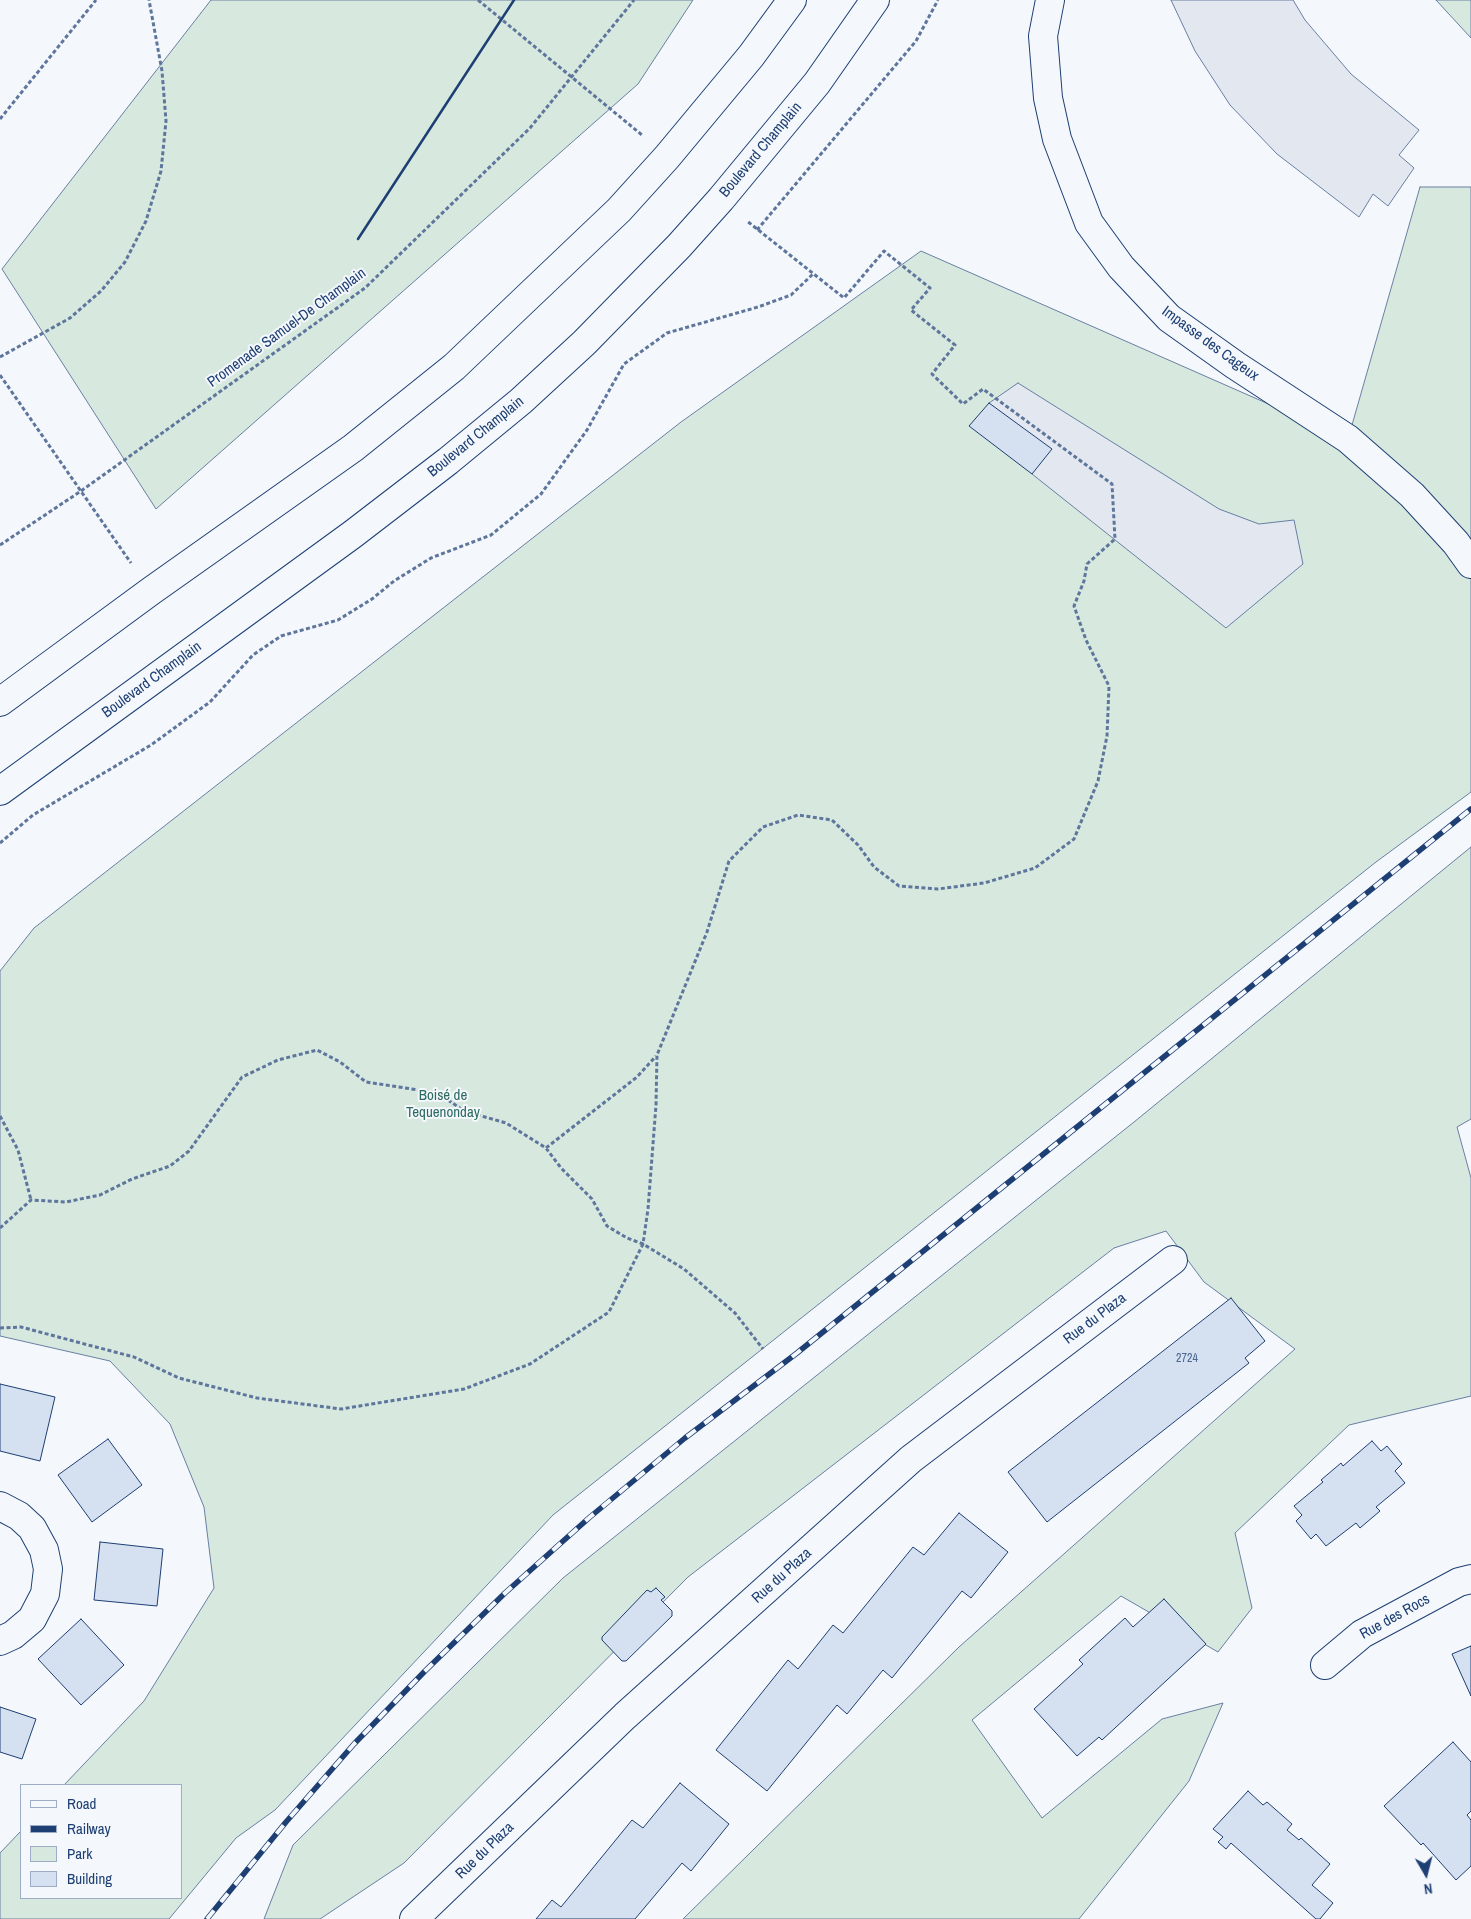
<!DOCTYPE html>
<meta charset="utf-8">
<style>
body{margin:0}
#map{position:relative;width:1471px;height:1919px;overflow:hidden;background:#f4f7fb;font-family:"Archivo Narrow",sans-serif}
canvas{display:block}
.legend{position:absolute;left:20px;top:1784px;width:162px;height:115px;box-sizing:border-box;background:#f4f7fb;border:1px solid #9eadc5;margin:0;padding:6px 9px;list-style:none;font-size:15px;color:#1d3f73}
.legend li{display:flex;align-items:center;gap:10px;height:25px}
.legend b{width:25px;border:1px solid #9eadc5}
.north{position:absolute;left:1401px;top:1849px;width:50px;height:50px;-webkit-text-stroke:4px #f4f7fb;paint-order:stroke;rotate:172deg;font-size:14px;font-weight:700;line-height:20px;text-align:center;color:#1d3f73}
.north::after{content:'';display:block;margin:auto;width:18px;height:22px;background:#1d3f73;clip-path:polygon(50% 0,100% 100%,50% 72%,0 100%)}
</style>
<div id="map">
<canvas width="1471" height="1919"></canvas>
<ul class="legend">
<li><b style="height:6px;background:#f4f7fb"></b>Road</li>
<li><b style="height:6px;background:#1d3f73"></b>Railway</li>
<li><b style="height:14px;background:#d7e8df"></b>Park</li>
<li><b style="height:14px;background:#d5e0f0"></b>Building</li>
</ul>
<div class="north">N</div>
</div>
<script>
const ctx = document.querySelector('canvas').getContext('2d');
ctx.lineJoin = 'round';
function fillPath(path, color) { ctx.fillStyle = color; ctx.fill(path, 'evenodd'); }
const poly = rows => new Path2D(rows.map(r => 'M' + r).join(''));
function trace(path, color, width, dash) { ctx.strokeStyle = color; ctx.lineWidth = width; ctx.lineCap = dash ? 'butt' : 'round'; ctx.setLineDash(dash || []); ctx.stroke(path); }
function write(font, color, halo, rows, align = 'center') {
  ctx.font = font + ' "Archivo Narrow",sans-serif'; ctx.lineWidth = 4; ctx.setLineDash([]); ctx.textBaseline = 'middle'; ctx.strokeStyle = halo; ctx.fillStyle = color; for (const [text, x, y, turn = 0] of rows) {
    ctx.save(); ctx.translate(x, y); ctx.rotate((+turn || 0) * Math.PI / 180); ctx.textAlign = isNaN(turn) ? turn : align; if (halo) ctx.strokeText(text, 0, 0); ctx.fillText(text, 0, 0); ctx.restore();
  }
}
const green = poly([
 [211,0,693,0,638,84,156,509,2,269,211,0],
 [1436,0,1471,0,1471,38,1436,0],
 [1420,187,1471,187,1471,792,1376,862,553,1515,275,1810,236,1838,169,1919,0,1919,0,1853,21,1831,21,1898,181,1898,181,1785,64,1785,144,1701,214,1588,204,1507,170,1424,110,1361,0,1336,0,971,34,928,681,422,921,251,1348,439,1420,187],
 [1471,847,1471,1119,1457,1127,1471,1178,1471,1396,1349,1425,1235,1533,1252,1608,1218,1652,1121,1596,972,1720,1042,1818,1162,1719,1223,1703,1189,1781,1079,1919,683,1919,959,1647,1295,1349,1204,1282,1166,1231,1114,1248,688,1577,404,1863,320,1919,264,1919,293,1845,563,1578,1134,1122,1471,847]
]);
fillPath(green, '#d7e8df');
trace(green, '#687fa3', 1);
const parking = poly([
 [1171,0,1293,0,1305,20,1351,74,1419,130,1399,155,1414,168,1388,206,1373,194,1359,217,1277,154,1230,105,1195,51,1171,0],
 [1018,383,1219,509,1259,524,1294,520,1303,564,1226,628,1032,474,989,403,1018,383]
]);
fillPath(parking, '#e3e8f0');
trace(parking, '#687fa3', 1);
const building = poly([
 [989,403,1052,449,1032,474,969,426,989,403],
 [1231,1298,1265,1341,1245,1358,1249,1363,1047,1522,1008,1472,1231,1298],
 [0,1384,55,1397,40,1461,0,1451,0,1384],
 [108,1439,142,1485,92,1522,58,1475,108,1439],
 [1372,1441,1381,1451,1387,1446,1402,1464,1395,1471,1405,1483,1376,1507,1380,1511,1360,1528,1356,1523,1326,1546,1316,1534,1311,1539,1296,1521,1302,1515,1294,1506,1323,1482,1321,1480,1341,1463,1343,1466,1372,1441],
 [959,1513,1008,1552,971,1598,962,1591,892,1678,883,1670,847,1714,837,1705,767,1791,716,1750,788,1660,798,1669,833,1625,843,1633,913,1547,924,1555,959,1513],
 [100,1542,163,1549,157,1606,94,1600,100,1542],
 [656,1588,665,1597,661,1600,672,1611,672,1616,626,1661,622,1661,602,1640,602,1637,647,1590,651,1592,656,1588],
 [1164,1599,1206,1644,1102,1740,1099,1737,1077,1756,1034,1709,1083,1664,1079,1660,1125,1618,1133,1627,1164,1599],
 [81,1619,124,1665,81,1705,38,1659,81,1619],
 [1471,1646,1471,1696,1452,1654,1471,1646],
 [0,1707,36,1719,22,1759,0,1752,0,1707],
 [1453,1742,1471,1762,1471,1811,1467,1815,1471,1820,1471,1866,1456,1880,1423,1843,1421,1845,1384,1806,1453,1742],
 [680,1783,729,1824,691,1871,682,1863,635,1919,536,1919,552,1900,561,1907,632,1820,643,1828,680,1783],
 [1248,1791,1263,1805,1267,1802,1292,1824,1287,1830,1299,1840,1301,1838,1330,1864,1312,1885,1333,1903,1320,1919,1316,1919,1231,1843,1226,1849,1218,1842,1223,1837,1213,1829,1248,1791]
]);
fillPath(building, '#d5e0f0');
trace(building, '#1d3f73', 1);
const street = poly([
 [1050,0,1043,36,1048,98,1057,139,1089,223,1121,267,1169,318,1235,365,1348,439,1412,495,1456,543,1471,564],
 [0,1506,19,1516,32,1528,44,1550,48,1569,45,1594,32,1619,13,1635,0,1641],
 [1325,1665,1362,1634,1459,1582,1471,1579],
 [414,1919,625,1716,911,1459,1173,1260]
]);
const primary = poly([
 [0,702,151,591,353,448,454,367,619,210,667,157,751,56,792,0],
 [0,791,353,534,448,461,521,401,584,343,679,246,721,199,817,83,875,0]
]);
trace(street, '#1d3f73', 30);
trace(primary, '#1d3f73', 30);
trace(poly([
 [478,0,642,135],
 [0,119,96,0],
 [757,230,916,41,938,0],
 [0,357,70,318,101,291,125,262,146,221,161,171,166,121,162,71,149,0],
 [0,375,131,563],
 [0,545,81,491,365,288,530,128,634,0],
 [0,843,33,815,151,745,210,702,253,655,281,636,338,620,372,599,394,581,431,558,491,535,541,494,587,430,624,364,667,333,758,307,791,295,813,274],
 [0,1116,18,1150,31,1200],
 [546,1148,637,1077,656,1056],
 [0,1228,31,1200,66,1202,100,1195,132,1179,170,1166,189,1151,242,1077,278,1060,317,1050,340,1062,366,1082,438,1093,464,1111,506,1123,546,1148,561,1168,592,1199,607,1226,627,1238,643,1244,684,1269,735,1313,763,1349],
 [0,1328,21,1327,92,1346,134,1357,179,1378,257,1398,341,1409,464,1389,530,1364,609,1312,643,1244,648,1209,656,1105,657,1055,707,932,729,861,763,827,798,815,832,820,858,845,874,867,899,886,938,889,984,883,1035,868,1074,839,1098,781,1107,736,1109,686,1086,640,1074,606,1084,581,1087,564,1115,539,1112,484,983,389,963,404,932,374,955,345,911,310,930,288,884,251,844,298,747,221]
]), '#5e769c', 3, [4, 2.5]);
trace(street, '#f4f7fb', 28);
trace(primary, '#f4f7fb', 28);
const rail = poly([
 [207,1919,286,1822,354,1744,425,1671,505,1593,590,1517,685,1438,797,1353,1471,809]
]);
trace(rail, '#1d3f73', 5.5);
trace(rail, '#f4f7fb', 4, [11]);
trace(poly([
 [358,239,514,0]
]), '#1d3f73', 2.5);
write('12px', '#4b6792', null, [
 ["2724",1187,1359]
]);
write('15px', '#1d3f73', '#f4f7fb', [
 ["Boulevard Champlain",761,150,-50],
 ["Promenade Samuel-De Champlain",287,328,-36],
 ["Impasse des Cageux",1210,344,36],
 ["Boulevard Champlain",476,437,-39],
 ["Boulevard Champlain",152,680,-36],
 ["Rue du Plaza",1095,1319,-37],
 ["Rue du Plaza",782,1576,-42],
 ["Rue des Rocs",1395,1617,-29],
 ["Rue du Plaza",485,1851,-44]
]);
write('15px', '#2c6c60', '#f4f7fb', [
 ["Boisé de",443,1096],
 ["Tequenonday",443,1113]
]);
</script>
